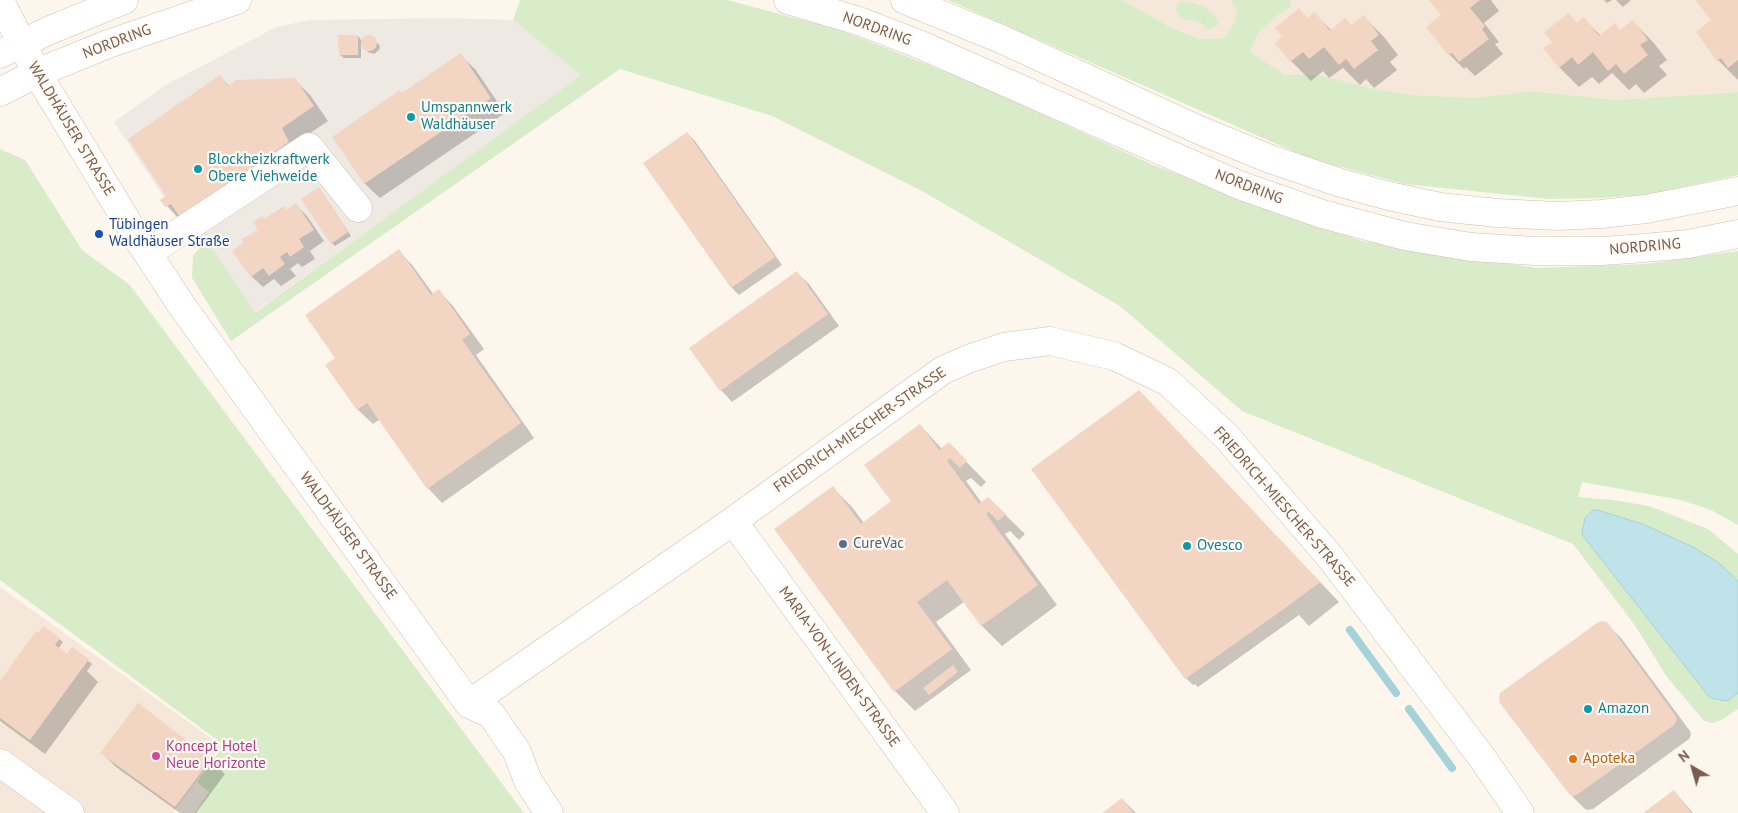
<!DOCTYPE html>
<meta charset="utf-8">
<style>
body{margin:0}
#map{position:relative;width:1738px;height:813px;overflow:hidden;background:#fdf6ec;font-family:"PT Sans",sans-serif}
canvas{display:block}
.north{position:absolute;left:1668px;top:743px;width:50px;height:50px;-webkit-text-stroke:4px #fffaf3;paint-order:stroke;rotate:322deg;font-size:14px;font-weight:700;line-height:20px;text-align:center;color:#7a5c4d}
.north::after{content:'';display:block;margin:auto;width:18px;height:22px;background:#7a5c4d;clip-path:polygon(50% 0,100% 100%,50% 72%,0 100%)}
</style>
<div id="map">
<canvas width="1738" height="813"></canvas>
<div class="north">N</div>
</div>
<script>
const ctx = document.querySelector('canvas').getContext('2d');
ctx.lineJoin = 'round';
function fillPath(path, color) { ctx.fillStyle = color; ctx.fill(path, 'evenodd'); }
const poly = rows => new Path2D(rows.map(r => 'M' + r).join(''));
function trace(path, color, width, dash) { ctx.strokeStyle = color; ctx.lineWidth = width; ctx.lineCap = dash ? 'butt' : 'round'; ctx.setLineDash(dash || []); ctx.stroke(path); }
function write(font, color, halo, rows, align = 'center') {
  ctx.font = font + ' "PT Sans",sans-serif'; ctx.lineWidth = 4.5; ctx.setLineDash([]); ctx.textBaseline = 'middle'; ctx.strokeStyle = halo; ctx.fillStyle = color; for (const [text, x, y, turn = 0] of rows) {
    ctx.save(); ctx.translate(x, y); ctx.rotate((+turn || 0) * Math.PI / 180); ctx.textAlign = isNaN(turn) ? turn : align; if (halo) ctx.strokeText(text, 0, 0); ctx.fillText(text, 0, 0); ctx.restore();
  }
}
fillPath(poly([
 [1122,0,1231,0,1237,12,1234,23,1224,38,1200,39,1172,28],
 [1290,0,1738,0,1738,92,1615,100,1533,91,1476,98,1413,95,1375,89,1319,75,1286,75,1250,52,1259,32,1275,17,1290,6],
 [0,587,222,746,173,813,0,813]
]), '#f5e8da');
fillPath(poly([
 [444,18,513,20,582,75,254,313,208,241,183,226,114,122,166,85,276,27,310,20]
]), '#efe9e4');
fillPath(poly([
 [520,0,727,0,840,30,972,82,1153,165,1362,241,1537,268,1646,264,1738,251,1738,525,1711,510,1681,500,1582,482,1578,497,1614,500,1649,506,1708,529,1738,554,1738,709,1723,719,1713,723,1704,721,1667,677,1634,624,1573,544,1242,411,1120,306,922,191,772,116,620,69,231,341,192,278,193,255,208,241,255,313,581,75,513,20],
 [948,0,1122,0,1172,28,1200,39,1224,38,1234,23,1237,12,1231,0,1290,0,1291,6,1275,17,1259,32,1250,52,1286,75,1319,75,1375,89,1413,95,1476,98,1533,91,1615,100,1738,92,1738,175,1645,195,1598,198,1549,199,1405,184,1311,159],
 [1182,1,1193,3,1206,7,1217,19,1218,24,1212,29,1208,29,1202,23,1181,18,1176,11,1178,3],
 [0,149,25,160,82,250,130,285,524,813,194,813,209,792,197,782,224,745,0,580]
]), '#d8ecc9');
const water = poly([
 [1593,510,1597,510,1643,524,1693,547,1719,563,1738,581,1738,693,1727,701,1710,698,1583,536,1582,532,1585,518,1593,510]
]);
fillPath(water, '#bfe3e8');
trace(water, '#a5d3da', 1);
fillPath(poly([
 [1430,0,1491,0,1499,11,1484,23,1499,42,1495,44,1503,54,1475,76,1466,67,1464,69,1449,54,1428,27,1442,15],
 [1604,0,1612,0,1607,3],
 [1616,0,1631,0,1623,7],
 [1699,0,1738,0,1738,80,1718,60,1713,21],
 [1299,10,1308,19,1315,14,1332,31,1352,26,1364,17,1384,37,1398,55,1390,62,1397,70,1374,88,1366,79,1360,85,1343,68,1329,78,1323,71,1311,81,1291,61,1276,43,1284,37],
 [1584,19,1601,36,1621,31,1633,22,1653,42,1667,60,1659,66,1667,75,1644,93,1636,84,1629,90,1612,73,1599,84,1592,77,1579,87,1559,67,1578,24],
 [358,36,362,41,366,37,371,36,380,46,379,50,374,54,368,52,361,43,361,58,344,58,340,55],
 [460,55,475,69,505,113,380,198,365,184,334,137,403,94],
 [220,76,229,86,295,80,310,95,328,121,181,221,162,201,168,197],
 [687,133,695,141,782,265,739,295,732,288,645,164],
 [322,192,351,236,335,246,332,243],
 [296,205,307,216,324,241,310,251,315,259,302,267,298,263,290,269,296,276,281,286,274,279,263,287,251,276,260,230,265,220,283,207,287,211],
 [399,251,413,266,434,295,439,291,453,306,484,349,476,355,534,438,442,503,428,488,380,419,373,424,358,410,327,365,337,358],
 [797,273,809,284,839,326,732,402,721,390,691,348],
 [1139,391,1339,602,1309,626,1299,615,1198,687,1195,684,1193,685,1186,678],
 [920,425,942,449,949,444,986,482,981,487,971,478,966,481,982,503,988,498,1025,534,1019,540,1010,531,1005,534,1057,605,1002,646,982,626,964,602,936,622,971,670,915,711,895,691,832,487,852,507,864,523,893,501],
 [1606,623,1621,638,1690,731,1691,735,1689,739,1593,809,1588,810,1585,809,1570,794],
 [59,639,63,642,58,649,68,656,73,649,92,664,87,671,98,682,45,754,0,721,0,683],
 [102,753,210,760,225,774,196,813,180,813,116,767],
 [1674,791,1693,813,1645,813],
 [1122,799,1136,813,1104,813]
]), '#0003');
trace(poly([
 [1350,630,1396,693],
 [1409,709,1452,768]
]), '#a5d3da', 8);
fillPath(poly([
 [1429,0,1480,0,1470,8,1485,26,1482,29,1489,39,1459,62,1452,53,1448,55,1426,27,1441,15],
 [1697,0,1738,0,1738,60,1728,68,1721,58,1717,61,1696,32,1711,20,1696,1],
 [1299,8,1307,18,1315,12,1330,31,1345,18,1351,25,1364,15,1379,35,1371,41,1378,50,1354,69,1346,59,1339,65,1324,47,1309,59,1303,52,1290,62,1275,43,1282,37,1275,28],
 [1569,13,1577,23,1584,17,1599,36,1615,23,1620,30,1633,20,1648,40,1640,45,1648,55,1624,74,1616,64,1608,71,1593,52,1578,65,1572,57,1559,68,1543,48,1552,42,1544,32],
 '361 43a8 8 0 1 1 16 0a8 8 0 1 1-16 0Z',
 [338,35,358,35,358,55,339,55],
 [461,53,491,98,364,184,332,137,400,90,402,93],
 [220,75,228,86,236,80,295,78,314,106,282,128,289,142,179,216,171,204,165,207,160,200,166,196,128,139],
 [687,132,775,257,731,288,643,163],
 [319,187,348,232,331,244,301,199],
 [296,203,314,230,299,239,304,247,290,257,287,252,280,257,285,264,269,276,263,268,251,277,232,251,243,243,241,239,258,230,253,222,262,216,264,219,284,206,286,210],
 [399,249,431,295,439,289,470,334,462,340,521,423,427,489,367,403,357,410,325,365,335,358,305,315],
 [797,271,828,314,720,391,689,348],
 [1139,390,1320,582,1288,606,1185,679,1031,469],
 [920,424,939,450,949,442,967,461,960,468,950,458,947,461,979,504,988,497,1006,514,998,521,989,512,986,514,1038,585,981,626,947,580,917,602,952,649,894,692,774,529,833,486,861,524,891,501,864,465],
 [1602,621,1607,622,1675,715,1677,720,1674,725,1578,794,1573,796,1569,794,1500,703,1499,698,1500,693,1597,623],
 [43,626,60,638,55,645,67,654,72,647,89,659,30,740,0,718,0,681,36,631,38,633],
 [953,665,958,672,929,695,923,688],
 [138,703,211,759,175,807,100,753],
 [1674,790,1691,813,1643,813],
 [1122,798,1133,813,1102,813]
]), '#f3d5c3');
const minor = poly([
 [788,0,859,21,921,45,1239,185,1322,214,1405,236,1471,247,1535,251,1602,251,1644,248,1688,244,1738,234],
 [905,0,1001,39,1199,130,1270,159,1341,183,1389,196,1440,207,1497,213,1558,216,1601,214,1646,209,1738,191],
 [0,1,37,73,131,228,182,306,469,704,491,714,517,752,528,781,549,813],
 [0,54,50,30,124,0],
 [0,92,37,73,108,44,237,0],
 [148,253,309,147,358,208],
 [733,521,945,813],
 [469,704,733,521,943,370,971,358,1004,347,1050,341,1114,356,1168,382,1226,436,1331,558,1483,759,1520,813],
 [0,763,70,813]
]);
trace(minor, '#d1beb0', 29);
trace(minor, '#fff', 28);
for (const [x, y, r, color] of [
 [411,117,5,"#0f9aa8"],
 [198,169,5,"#0f9aa8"],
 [99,234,5,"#1a4fb4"],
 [843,544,5,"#5c6f8a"],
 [1187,546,5,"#0f9aa8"],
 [1588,709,5,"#0f9aa8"],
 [156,756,5,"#d1479c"],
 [1573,759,5,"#e8710a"]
]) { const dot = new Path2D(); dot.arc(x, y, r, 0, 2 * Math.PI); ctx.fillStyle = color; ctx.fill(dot); trace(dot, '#fffaf3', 2); }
write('15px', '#7a5c4d', '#fffaf3', [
 ["NORDRING",877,29,20],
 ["NORDRING",117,42,-21],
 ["WALDHÄUSER STRASSE",71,129,59],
 ["NORDRING",1249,187,21],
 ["NORDRING",1645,247,-5],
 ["FRIEDRICH-MIESCHER-STRASSE",860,430,-35],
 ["FRIEDRICH-MIESCHER-STRASSE",1284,507,49],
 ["WALDHÄUSER STRASSE",348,536,54],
 ["MARIA-VON-LINDEN-STRASSE",839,667,54]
]);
write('15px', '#0d838f', '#fffaf3', [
 ["Umspannwerk",421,108],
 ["Waldhäuser",421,125],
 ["Blockheizkraftwerk",208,160],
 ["Obere Viehweide",208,177],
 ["Ovesco",1197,546],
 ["Amazon",1598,709]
], 'left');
write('15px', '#164399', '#fffaf3', [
 ["Tübingen",109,225],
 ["Waldhäuser Straße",109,242]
], 'left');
write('15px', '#4e5e75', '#fffaf3', [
 ["CureVac",853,544]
], 'left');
write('15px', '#b23c85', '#fffaf3', [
 ["Koncept Hotel",166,747],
 ["Neue Horizonte",166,764]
], 'left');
write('15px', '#c56008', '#fffaf3', [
 ["Apoteka",1583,759]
], 'left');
</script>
